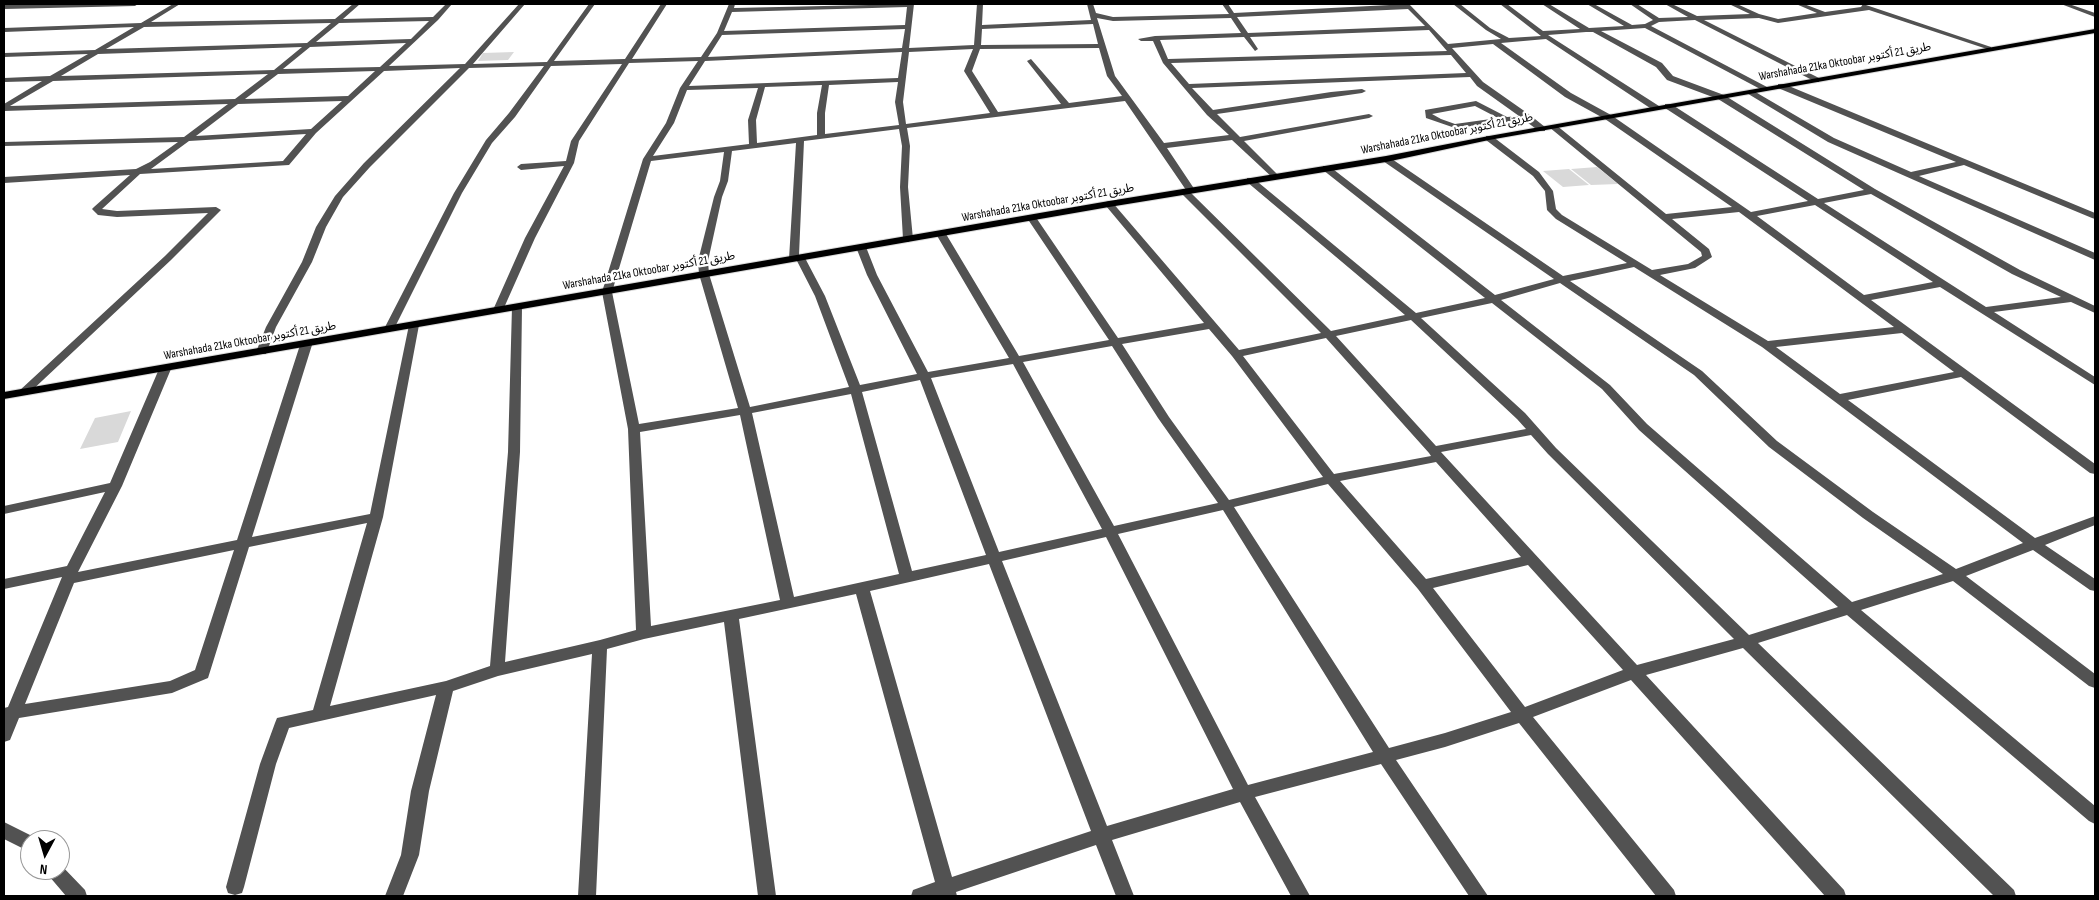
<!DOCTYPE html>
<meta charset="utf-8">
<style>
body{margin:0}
#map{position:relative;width:2099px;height:900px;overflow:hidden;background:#fff;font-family:"Sofia Sans Condensed",sans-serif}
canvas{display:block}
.frame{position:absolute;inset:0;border:5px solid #000;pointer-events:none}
.north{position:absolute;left:20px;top:830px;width:50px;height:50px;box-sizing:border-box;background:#fff;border:1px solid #999;border-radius:50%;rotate:186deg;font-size:14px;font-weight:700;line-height:20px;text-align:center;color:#000}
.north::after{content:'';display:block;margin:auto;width:18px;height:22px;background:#000;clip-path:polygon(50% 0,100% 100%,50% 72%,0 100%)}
</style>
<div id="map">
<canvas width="2099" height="900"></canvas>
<div class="frame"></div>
<div class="north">N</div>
</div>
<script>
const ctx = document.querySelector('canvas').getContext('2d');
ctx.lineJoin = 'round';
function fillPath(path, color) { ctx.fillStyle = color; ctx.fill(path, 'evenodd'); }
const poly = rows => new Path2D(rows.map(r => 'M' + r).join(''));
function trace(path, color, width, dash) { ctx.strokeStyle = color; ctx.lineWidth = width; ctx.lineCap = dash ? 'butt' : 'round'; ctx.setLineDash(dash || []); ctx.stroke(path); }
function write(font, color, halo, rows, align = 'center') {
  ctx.font = font + ' "Sofia Sans Condensed","Noto Sans Arabic",sans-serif'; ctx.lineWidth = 4.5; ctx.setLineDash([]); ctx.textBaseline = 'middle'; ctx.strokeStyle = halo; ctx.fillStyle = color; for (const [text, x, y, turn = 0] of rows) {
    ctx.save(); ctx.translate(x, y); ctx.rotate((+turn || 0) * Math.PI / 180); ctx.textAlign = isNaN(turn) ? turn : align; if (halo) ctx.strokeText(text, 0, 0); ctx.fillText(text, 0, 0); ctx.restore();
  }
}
fillPath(poly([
 [514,52,508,60,478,61,483,53],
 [1597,167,1618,184,1591,185,1571,169],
 [1569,169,1589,185,1563,187,1543,171],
 [131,411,118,442,80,449,95,418]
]), '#d9d9d9');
const major = poly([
 [2095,29,2095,33,1489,140,1386,162,1109,207,4,399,4,392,1109,201,1386,156,1489,136,2095,29]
]);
trace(major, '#dbdbdb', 2);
fillPath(poly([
 [138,4,135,6,4,9,4,5,138,4],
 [173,4,180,4,151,22,335,19,353,4,360,4,343,19,433,17,446,4,452,4,438,20,389,66,465,64,519,4,525,4,473,64,547,62,589,4,595,4,554,61,625,59,661,4,667,4,632,59,701,57,717,33,729,4,735,4,734,8,914,4,909,48,974,45,977,4,983,4,982,25,1091,20,1087,4,1093,4,1096,13,1113,17,1229,14,1222,4,1228,4,1234,13,1409,4,1448,44,1501,39,1486,30,1453,4,1460,4,1490,28,1509,38,1541,36,1500,4,1507,4,1543,31,1580,29,1542,4,1549,4,1589,28,1624,26,1587,4,1594,4,1632,25,1645,24,1653,20,1630,4,1637,4,1659,18,1688,17,1665,4,1672,4,1697,16,1750,14,1729,4,1737,4,1759,14,1778,19,1817,13,1796,4,1804,4,1825,12,1861,7,1863,4,1991,47,1991,49,1987,49,1869,10,1778,23,1759,18,1704,20,1819,78,1819,82,1816,82,1695,20,1659,22,1651,26,1767,87,1767,91,1764,91,1645,28,1601,31,1662,63,1673,76,1724,95,1875,189,2020,270,2095,306,2095,313,2071,302,1994,312,2095,377,2095,385,1940,287,1871,300,2095,464,2095,474,2090,473,1961,377,1848,400,2035,538,2095,516,2095,525,2045,545,2095,579,2095,591,2090,590,2033,550,1966,576,2095,674,2095,688,2089,686,1953,581,1861,610,2095,806,2095,824,2089,821,1847,615,1758,643,2014,890,2016,896,1994,896,1743,648,1646,675,1844,890,1846,896,1825,896,1631,680,1533,717,1674,890,1676,896,1656,896,1519,723,1445,747,1396,760,1488,896,1469,896,1381,764,1255,797,1310,896,1291,896,1240,802,1112,840,1134,896,1116,896,1096,845,956,892,957,896,911,896,913,890,935,882,856,594,739,619,776,896,758,896,724,622,644,639,607,649,596,896,578,896,592,654,498,676,453,691,429,791,419,855,403,896,385,896,401,855,411,791,436,695,289,728,276,764,244,887,242,893,235,895,228,893,226,887,260,764,275,723,277,718,313,710,367,523,249,547,208,678,172,693,19,718,10,740,4,742,4,708,8,707,62,577,4,589,4,579,67,566,105,492,4,514,4,506,110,483,159,369,165,366,171,369,122,486,78,572,237,540,300,345,306,342,312,345,252,537,370,514,409,325,410,323,418,323,419,325,383,517,330,706,446,681,490,666,508,452,512,307,517,304,522,307,520,452,505,662,600,640,636,630,628,429,602,292,643,159,666,123,680,88,698,61,629,63,579,141,574,163,535,238,503,310,498,313,493,310,525,238,564,166,521,170,517,167,521,164,566,161,571,141,622,64,551,66,515,117,492,143,462,193,394,329,389,332,384,329,454,193,486,140,509,113,544,66,469,68,370,167,343,197,326,227,312,262,276,327,266,354,258,354,256,352,266,327,302,262,316,227,335,196,364,163,460,68,384,71,316,133,289,165,140,174,102,209,117,211,216,207,221,210,171,260,27,395,19,395,17,393,19,391,165,256,208,213,117,217,98,215,92,209,94,207,130,175,4,183,4,177,136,169,150,162,178,142,4,146,4,142,184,137,228,104,4,111,4,104,42,81,4,82,4,78,50,76,88,54,4,57,4,53,95,50,134,27,4,32,4,28,141,23,173,4],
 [907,7,905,25,724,31,732,12,907,7],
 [1408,9,1425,26,1248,33,1237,17,1408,9],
 [1097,18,1113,21,1231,18,1241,33,1155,36,1138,39,1141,41,1153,41,1163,63,1207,115,1229,135,1164,143,1115,76,1097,18],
 [429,21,411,39,316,42,339,23,429,21],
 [331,23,307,43,106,49,144,27,331,23],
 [1093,24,1098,44,981,45,982,29,1093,24],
 [905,29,902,48,708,57,722,35,905,29],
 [1429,30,1447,51,1168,59,1160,40,1244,37,1255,51,1258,49,1250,37,1429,30],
 [1586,32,1593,32,1656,67,1667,80,1718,99,1864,190,1818,199,1671,104,1665,104,1665,108,1808,201,1751,212,1611,115,1571,93,1501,43,1546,39,1653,110,1659,110,1659,106,1548,35,1586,32],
 [406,43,380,67,283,69,310,47,406,43],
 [1493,44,1565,97,1605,119,1732,207,1666,214,1556,125,1549,127,1701,252,1702,256,1688,264,1652,270,1562,215,1556,209,1553,191,1539,172,1492,136,1486,136,1486,140,1533,176,1545,191,1547,210,1556,219,1627,263,1563,276,1389,157,1383,157,1383,161,1554,279,1495,295,1329,166,1323,166,1323,170,1485,298,1416,313,1253,178,1247,178,1247,182,1405,315,1331,331,1191,193,1195,190,1167,148,1232,140,1274,179,1278,176,1277,174,1244,141,1369,118,1373,116,1369,114,1240,137,1217,114,1362,93,1366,91,1362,89,1331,92,1213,110,1192,88,1470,77,1477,86,1519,116,1507,117,1476,101,1425,110,1426,118,1455,128,1524,120,1539,131,1545,131,1545,127,1530,115,1483,82,1452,48,1493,44],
 [302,47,274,70,61,76,98,54,302,47],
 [1099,48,1107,76,1122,96,1069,103,1031,59,1027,61,1061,104,998,112,972,71,980,49,1099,48],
 [973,49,964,71,990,113,906,124,903,102,909,52,973,49],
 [902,52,898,78,689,86,705,61,902,52],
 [1451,55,1466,73,1189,84,1171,63,1451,55],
 [375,71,348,96,245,99,278,74,375,71],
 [268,74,235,99,10,106,53,81,268,74],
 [898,82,895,102,899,125,825,134,825,113,829,85,898,82],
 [822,85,817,113,817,135,757,143,756,120,765,87,822,85],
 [758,88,748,120,749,144,653,156,674,123,687,90,758,88],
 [342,101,311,129,196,136,238,104,342,101],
 [1125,101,1186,190,1182,190,1182,194,1321,333,1239,350,1112,202,1109,201,1106,202,1106,206,1204,323,1118,338,1035,216,1032,215,1027,218,1109,340,1019,356,946,234,941,231,936,234,1009,358,928,372,877,275,866,247,861,244,856,247,867,275,917,374,860,385,825,296,805,258,799,255,804,141,899,129,902,146,900,187,903,239,908,242,913,239,908,187,910,146,907,128,1125,101],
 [1475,106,1498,118,1455,124,1441,119,1432,114,1475,106],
 [306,134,283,161,151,169,189,141,306,134],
 [796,143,789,259,791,261,797,261,815,296,849,387,750,407,709,274,708,261,722,197,728,181,732,151,796,143],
 [724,152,720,181,714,197,698,261,699,274,738,408,639,424,612,292,651,161,724,152],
 [1871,194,2012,274,2061,297,1986,307,1824,203,1871,194],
 [1815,205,1933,282,1864,295,1757,216,1815,205],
 [1739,212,1894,327,1768,341,1660,275,1695,268,1712,257,1709,249,1672,219,1739,212],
 [1634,267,1762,347,2023,543,1956,569,1873,512,1777,441,1702,371,1570,281,1634,267],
 [1560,283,1694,375,1769,447,1863,518,1943,574,1852,602,1647,424,1610,385,1501,300,1560,283],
 [1492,303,1602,389,1639,430,1838,607,1749,635,1556,448,1525,413,1421,318,1492,303],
 [1411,320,1517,419,1526,429,1436,446,1336,336,1411,320],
 [1209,329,1232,356,1323,477,1229,500,1169,417,1122,344,1209,329],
 [1902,333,1954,372,1840,394,1776,347,1902,333],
 [1326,338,1429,453,1431,456,1334,474,1243,356,1326,338],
 [1112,346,1158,418,1218,503,1114,526,1023,362,1112,346],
 [1013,364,1102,529,999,552,931,378,1013,364],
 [920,380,986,555,912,571,862,392,920,380],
 [851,394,899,574,794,597,752,413,851,394],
 [740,415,780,600,651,626,640,432,740,415],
 [1531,435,1548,454,1734,639,1637,665,1441,452,1531,435],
 [1436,462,1521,557,1426,579,1340,481,1436,462],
 [1328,484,1418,589,1511,712,1445,733,1389,748,1234,507,1328,484],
 [1223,510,1373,752,1248,785,1118,534,1223,510],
 [1106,537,1233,789,1107,826,1002,561,1106,537],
 [234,550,195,670,170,681,25,704,74,583,234,550],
 [989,564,1091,831,952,877,870,591,989,564],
 [1528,565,1623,670,1525,707,1433,588,1528,565],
 [2061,4,2069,4,2095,13,2095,17,2061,4],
 [1778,84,1784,84,2095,213,2095,219,2092,218,1964,165,1919,176,2095,253,2095,260,1828,142,1745,92,1752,90,1834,138,1911,172,1956,162,1778,88,1778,84],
 [4,822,36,838,37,840,30,840,30,852,4,839,4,822],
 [60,864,85,890,87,896,66,896,49,876,46,870,60,870,60,864]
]), '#525252');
fillPath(major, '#000');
write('12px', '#000', '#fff', [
 ["Warshahada 21ka Oktoobar طريق 21 أكتوبر",1845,62,-10],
 ["Warshahada 21ka Oktoobar طريق 21 أكتوبر",1447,134,-11],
 ["Warshahada 21ka Oktoobar طريق 21 أكتوبر",1048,203,-10],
 ["Warshahada 21ka Oktoobar طريق 21 أكتوبر",649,271,-10],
 ["Warshahada 21ka Oktoobar طريق 21 أكتوبر",250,341,-10]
]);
</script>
